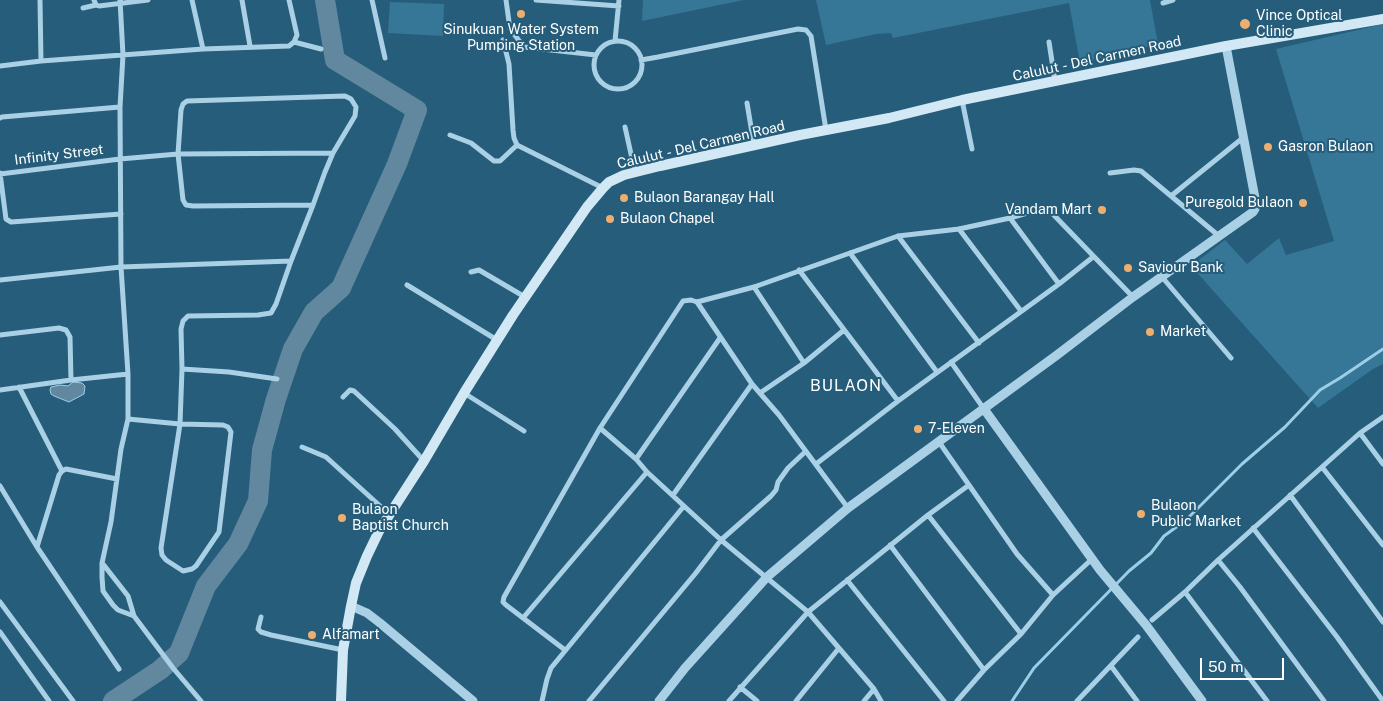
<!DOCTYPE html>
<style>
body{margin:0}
#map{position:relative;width:1383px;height:701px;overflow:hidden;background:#255d7b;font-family:"Public Sans",sans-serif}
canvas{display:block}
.scale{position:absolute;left:1200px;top:658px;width:84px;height:22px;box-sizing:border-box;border:2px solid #fff;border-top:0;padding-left:6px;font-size:15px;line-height:18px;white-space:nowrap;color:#fff;-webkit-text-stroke:4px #255d7b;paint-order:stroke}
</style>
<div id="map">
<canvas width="1383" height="701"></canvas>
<div class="scale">50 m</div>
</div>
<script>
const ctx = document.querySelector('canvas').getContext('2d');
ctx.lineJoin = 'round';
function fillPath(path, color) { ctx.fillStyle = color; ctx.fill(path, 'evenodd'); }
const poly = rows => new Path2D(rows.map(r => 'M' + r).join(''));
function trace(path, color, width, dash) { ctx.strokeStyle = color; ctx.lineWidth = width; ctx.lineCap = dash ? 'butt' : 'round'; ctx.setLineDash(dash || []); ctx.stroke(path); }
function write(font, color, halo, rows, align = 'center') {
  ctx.font = font + ' "Public Sans",sans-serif'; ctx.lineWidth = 4; ctx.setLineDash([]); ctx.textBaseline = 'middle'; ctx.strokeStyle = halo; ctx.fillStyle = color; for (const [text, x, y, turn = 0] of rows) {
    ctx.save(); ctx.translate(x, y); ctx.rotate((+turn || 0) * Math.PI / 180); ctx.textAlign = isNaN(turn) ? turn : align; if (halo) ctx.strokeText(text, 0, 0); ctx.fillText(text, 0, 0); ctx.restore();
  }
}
fillPath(poly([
 [643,0,744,0,642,21],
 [816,0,1150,0,1158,44,1080,63,1069,3,893,38,891,33,876,34,826,45],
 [390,2,444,4,443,36,388,33],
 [1383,24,1383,364,1373,369,1318,408,1191,266,1225,240,1247,264,1279,238,1286,255,1334,241,1276,49]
]), '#367697');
const water = poly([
 [73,382,82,383,85,386,84,394,69,402,54,396,51,394,50,390,51,387,60,385,68,386,73,382]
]);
fillPath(water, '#61889e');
trace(water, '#9ecee5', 1);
trace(poly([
 [1012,701,1034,668,1129,571,1151,553,1164,536,1186,520,1242,464,1285,427,1320,390,1340,378,1383,349]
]), '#9ecee5', 3);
trace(poly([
 [113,701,160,670,179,653,206,586,238,544,258,501,262,450,276,399,293,349,314,312,341,288,397,164,417,110,335,60,325,0]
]), '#61889e', 20);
trace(poly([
 [40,0,41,61],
 [94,0,96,5,99,6,148,0],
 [120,0,123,55,120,107,121,267,128,374,128,419,121,449,111,522,102,563,102,577,103,591,113,605,118,610,134,616],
 [192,0,203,49],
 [242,0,250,46],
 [372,0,385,58],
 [506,0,510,29,524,47,596,55],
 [536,0,619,6],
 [1163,3,1173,0],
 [83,8,96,5],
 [503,40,509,64,513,130,514,138,517,145,603,188],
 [615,41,619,0],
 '594 65a24 24 0 1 1 48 0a24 24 0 1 1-48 0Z',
 [294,42,321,49],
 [1049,42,1055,81],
 [641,60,658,57,798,29,806,30,811,36,826,130],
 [0,66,41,61,203,49,289,46,294,42,297,35,289,0],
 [962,100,972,149],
 [747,103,754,145],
 [0,118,2,117,120,107],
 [625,127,635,172],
 [450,135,471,143,494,161,500,161,517,145],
 [0,173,6,219,11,222,121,214],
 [1110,173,1134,170,1141,171,1219,236],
 [0,174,120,159,178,154,333,153],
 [1171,196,1244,137],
 [1010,218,1059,284],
 [959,229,1021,311],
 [898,236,979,343],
 [850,253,937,372],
 [799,270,898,401],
 [471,272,479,270,525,297],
 [1162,277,1231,358],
 [0,280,121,267,291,261],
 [407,285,497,340],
 [754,287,804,363],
 [697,302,752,384,779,415,848,508],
 [0,335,59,328,66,330,70,337,71,380],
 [951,362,984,409],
 [182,369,229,372,277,379],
 [19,387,62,471],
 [0,390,71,380,128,374],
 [464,393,524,431],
 [760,393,804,363,844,330],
 [343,397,350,390,354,391,395,429,424,461],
 [128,419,180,424,182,369,181,329,183,321,188,316,258,315,271,313,276,304,291,261,313,205,325,172,333,153,355,116,356,107,351,99,345,96,187,101,183,104,181,110,178,154,183,200,186,205,193,206,313,205],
 [180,424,223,425,228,427,231,432,219,532,196,566,192,569,183,571,166,560,162,555,161,548,180,424],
 [600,428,636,459,647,472,721,540,808,612,874,689,881,701],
 [1360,433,1383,464],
 [939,442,1017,554,1053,595],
 [302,447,326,457,390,515],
 [636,459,720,338],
 [816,464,898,401,1059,284,1093,257],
 [1322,467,1383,545],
 [0,486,37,547,119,669],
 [673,495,752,384],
 [1290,495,1383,622],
 [928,515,1021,634],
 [1253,528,1337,637,1383,701],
 [890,545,984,670],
 [37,547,59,475,62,471,66,469,117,479],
 [1218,560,1240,587,1324,701],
 [103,564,128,596,134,616,173,668,201,701],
 [847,580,944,701],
 [1185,592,1267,701],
 [0,602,73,701],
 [261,617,258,629,261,632,271,635,343,650],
 [523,618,647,472],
 [1152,620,1185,592,1218,560,1360,433,1383,417],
 [0,632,49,701],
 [565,650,506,605,503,602,504,597,600,428,683,301,691,300,697,302,754,287,898,236,959,229,1010,218,1044,208,1048,209,1133,297],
 [1111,666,1137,701],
 [740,687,757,701],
 [542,701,547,679,551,668,684,506],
 [589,701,695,574,721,540,771,496,776,490,778,482,788,468,805,452],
 [729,701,808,612,928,515,969,485],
 [796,701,839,648],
 [864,701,874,689],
 [957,701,984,670,1021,634,1053,595,1092,559],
 [1077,701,1138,637]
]), '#a9d0e4', 5);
trace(poly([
 [984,409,1100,570,1146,625,1202,701],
 [351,606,367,613,380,623,473,701],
 [659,701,685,668,767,577,848,508,1057,355,1133,297,1253,212,1255,209,1255,198,1226,46]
]), '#a9d0e4', 9);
trace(poly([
 [341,701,343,650,351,606,356,583,367,556,379,531,424,461,464,393,513,315,587,207,603,188,609,182,624,175,660,166,800,135,889,118,962,100,1226,46,1383,19]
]), '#d2e8f4', 10);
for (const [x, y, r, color] of [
 [521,14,5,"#edae6e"],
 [1245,24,6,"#edae6e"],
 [1268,147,5,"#edae6e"],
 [624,198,5,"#edae6e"],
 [1303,203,5,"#edae6e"],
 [1102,210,5,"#edae6e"],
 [610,219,5,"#edae6e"],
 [1128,268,5,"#edae6e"],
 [1150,332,5,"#edae6e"],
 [918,429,5,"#edae6e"],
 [1141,514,5,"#edae6e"],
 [342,518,5,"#edae6e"],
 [312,635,5,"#edae6e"]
]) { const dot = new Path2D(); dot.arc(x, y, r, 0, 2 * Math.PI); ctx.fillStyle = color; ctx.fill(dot); trace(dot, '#255d7b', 2); }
write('14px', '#fff', '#255d7b', [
 ["Vince Optical",1256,16],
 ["Clinic",1256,32],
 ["Sinukuan Water System",521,30,"center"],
 ["Pumping Station",521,46,"center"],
 ["Gasron Bulaon",1278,147],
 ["Bulaon Barangay Hall",634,198],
 ["Puregold Bulaon",1293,203,"right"],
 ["Vandam Mart",1092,210,"right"],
 ["Bulaon Chapel",620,219],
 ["Saviour Bank",1138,268],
 ["Market",1160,332],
 ["7-Eleven",928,429],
 ["Bulaon",1151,506],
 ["Public Market",1151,522],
 ["Bulaon",352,510],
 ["Baptist Church",352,526],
 ["Alfamart",322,635]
], 'left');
write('14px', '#fff', '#255d7b', [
 ["Calulut - Del Carmen Road",1097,59,-12],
 ["Calulut - Del Carmen Road",701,145,-13],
 ["Infinity Street",59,155,-7]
]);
ctx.letterSpacing = '1px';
write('16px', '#fff', '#255d7b', [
 ["BULAON",846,386]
]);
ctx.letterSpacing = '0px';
</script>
